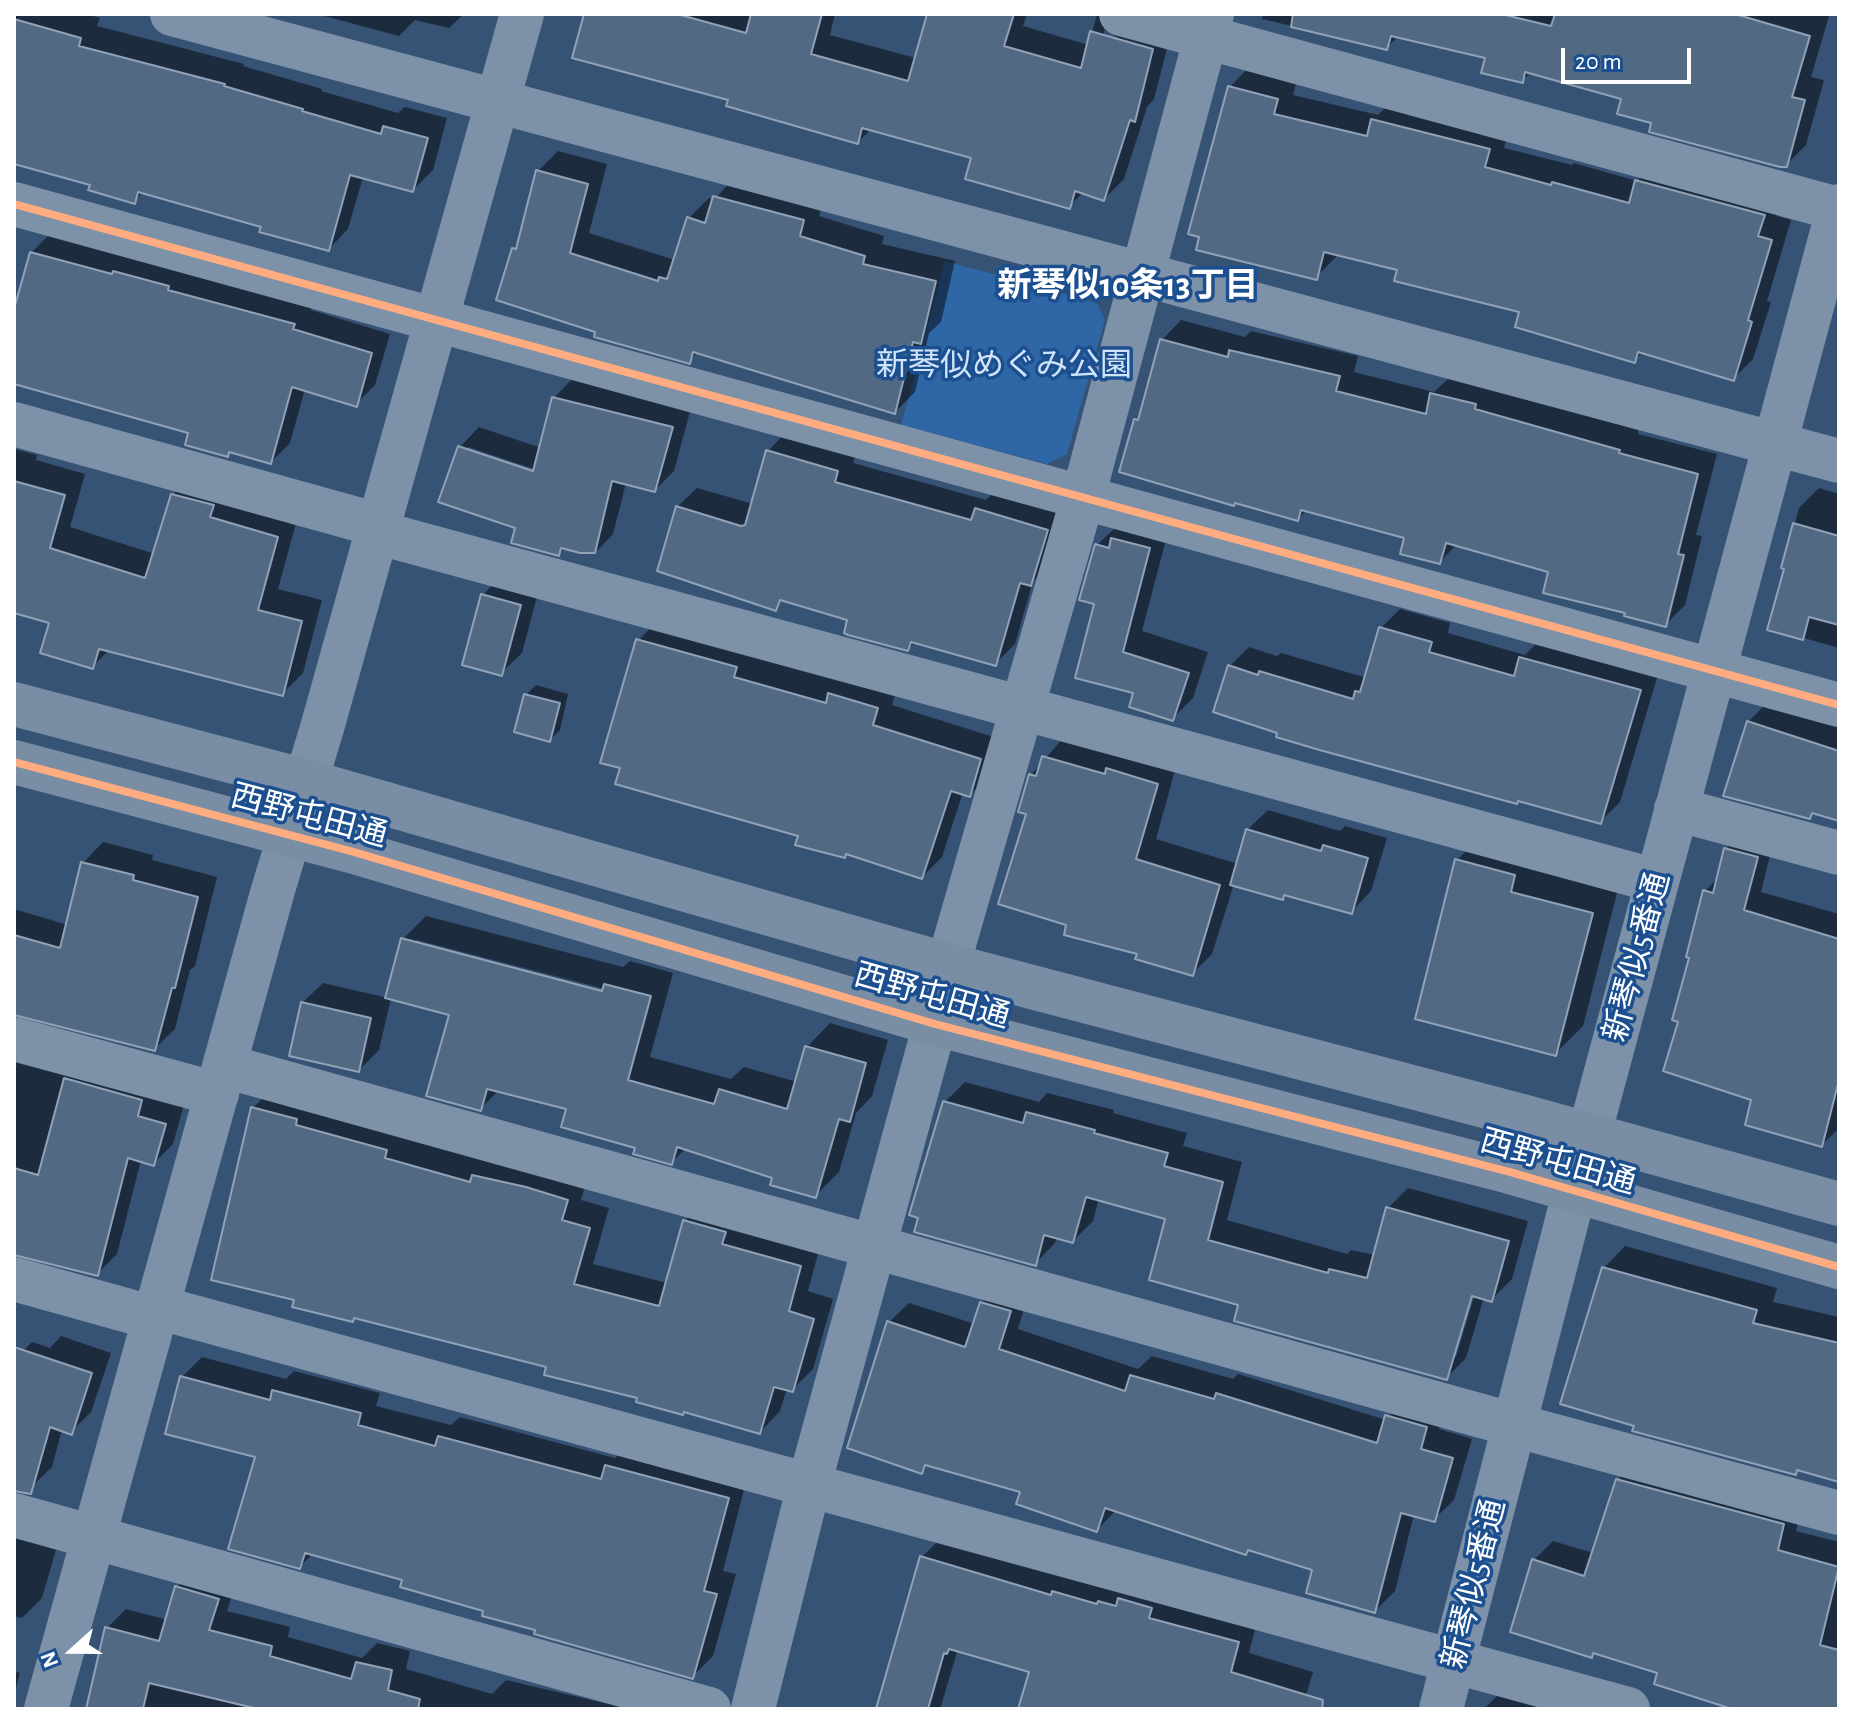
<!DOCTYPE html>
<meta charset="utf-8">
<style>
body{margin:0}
#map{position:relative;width:1853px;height:1723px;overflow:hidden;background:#365274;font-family:"Alegreya Sans",sans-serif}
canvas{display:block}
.frame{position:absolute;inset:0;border:16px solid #fff;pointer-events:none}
.north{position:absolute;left:32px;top:1611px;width:80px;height:80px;-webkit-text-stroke:6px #1b4f8f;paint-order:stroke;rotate:249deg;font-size:22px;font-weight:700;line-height:32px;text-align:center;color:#fff}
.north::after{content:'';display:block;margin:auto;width:28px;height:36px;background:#fff;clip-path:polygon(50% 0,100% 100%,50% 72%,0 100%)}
.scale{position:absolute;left:1561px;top:48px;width:130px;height:36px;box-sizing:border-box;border:4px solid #fff;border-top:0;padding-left:10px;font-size:24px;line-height:28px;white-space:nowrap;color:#fff;-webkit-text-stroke:6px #1b4f8f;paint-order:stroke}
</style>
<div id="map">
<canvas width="1853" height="1723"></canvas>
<div class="frame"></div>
<div class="north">N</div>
<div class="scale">20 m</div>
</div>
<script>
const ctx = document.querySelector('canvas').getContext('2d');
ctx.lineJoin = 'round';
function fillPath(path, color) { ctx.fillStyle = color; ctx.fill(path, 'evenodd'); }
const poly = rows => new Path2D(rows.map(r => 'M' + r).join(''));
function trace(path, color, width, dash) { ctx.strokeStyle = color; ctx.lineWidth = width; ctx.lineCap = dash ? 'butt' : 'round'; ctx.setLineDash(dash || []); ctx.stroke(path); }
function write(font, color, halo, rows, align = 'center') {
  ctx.font = font + ' "Alegreya Sans","Noto Sans JP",sans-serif'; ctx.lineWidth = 7; ctx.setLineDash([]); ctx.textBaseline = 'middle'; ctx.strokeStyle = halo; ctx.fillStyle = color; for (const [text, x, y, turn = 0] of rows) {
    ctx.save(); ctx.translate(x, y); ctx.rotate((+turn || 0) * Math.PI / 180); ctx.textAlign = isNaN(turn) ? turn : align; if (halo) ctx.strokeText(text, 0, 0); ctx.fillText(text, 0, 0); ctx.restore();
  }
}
fillPath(poly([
 [945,261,1097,303,1105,320,1067,454,1047,464,901,425]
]), '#2f66a5');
fillPath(poly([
 [14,14,86,14,100,18,97,26,244,64,243,66,322,89,321,91,398,113,405,107,447,118,433,170,413,190,363,177,348,229,329,249,263,226,144,191,134,201,93,184,14,162],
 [317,14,464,14,449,28,415,20,399,36],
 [586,14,835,14,830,35,916,58,928,14,1027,14,1023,26,1089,45,1097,14,1127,14,1172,29,1154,99,1147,107,1124,179,1104,199,1084,192,1069,206,973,156,871,129,858,142,730,98],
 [1104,30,1124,41,1122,45,1104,34],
 [1263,14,1823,14,1829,16,1811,77,1824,80,1806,145,1786,165,1654,122,1624,98,1531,72,1522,81,1487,57,1399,36,1386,48,1262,19],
 [1249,67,1297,80,1293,95,1378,115,1393,100,1509,129,1504,148,1572,165,1574,163,1637,181,1657,161,1783,195,1777,216,1791,220,1767,301,1771,302,1753,359,1733,379,1643,352,1634,360,1521,310,1399,268,1337,253,1336,257,1316,277,1230,87],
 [558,151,607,164,589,233,675,260,689,218,709,198,714,200,735,177,823,200,819,216,884,236,882,244,955,261,941,322,929,333,915,392,895,412,698,352,689,361,598,331,514,249,519,243,538,171],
 [51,233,313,305,311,310,390,334,375,385,356,404,305,389,290,443,271,462,232,450,227,455,191,432,34,388,32,390,14,385,14,313,31,253],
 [1181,320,1245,337,1251,331,1358,356,1354,372,1434,392,1452,375,1493,389,1638,430,1638,434,1717,454,1696,535,1702,536,1685,605,1666,624,1550,571,1457,544,1440,562,1406,537,1307,510,1298,519,1136,420,1142,415,1162,340],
 [573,378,691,408,674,471,655,490,626,483,613,534,594,554,566,547,559,554,517,527,460,447,479,427,541,448,554,398],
 [468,447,543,472,542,476,468,451],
 [787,431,857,451,853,463,986,500,996,490,1066,510,1051,564,1033,581,1015,644,995,664,916,641,908,649,849,619,783,599,777,605,677,507,697,488,753,504,768,451],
 [14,449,37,455,36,460,85,474,70,527,155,554,173,495,194,473,298,516,278,589,322,600,303,673,282,694,110,649,92,667,52,622,14,611],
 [1819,488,1839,494,1839,648,1769,628,1786,568,1783,567,1799,508],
 [1118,525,1169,528,1142,631,1208,652,1193,698,1172,719,1135,692,1096,602,1097,545],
 [503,574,540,585,522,653,501,673,483,595],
 [1400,609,1450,623,1448,633,1525,655,1541,639,1659,671,1620,802,1601,821,1280,732,1230,666,1249,647,1277,656,1281,653,1367,678,1381,628],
 [658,620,897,688,892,705,1000,739,990,774,970,795,963,792,942,857,922,877,622,766,638,641],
 [536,685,568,694,560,730,550,740,526,695],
 [1768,702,1839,726,1839,819,1815,812,1810,817,1748,722],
 [1064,737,1177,763,1156,839,1238,864,1247,830,1268,810,1340,831,1345,826,1387,838,1371,891,1351,912,1287,894,1282,898,1234,884,1212,954,1192,974,1069,924,1028,813,1031,775],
 [1744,831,1774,839,1761,892,1839,914,1839,1128,1822,1145,1754,1099,1681,1020,1705,891,1719,877,1726,849],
 [1485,832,1619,885,1583,1026,1555,1054,1457,860],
 [103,842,153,855,152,860,217,877,195,966,190,970,175,1029,154,1049,14,1013,14,909,68,925,83,863],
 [426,916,623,967,630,961,673,973,650,1057,731,1079,744,1067,797,1082,807,1047,830,1023,888,1040,872,1096,856,1113,839,1172,816,1195,775,1177,686,1148,672,1162,637,1146,569,1107,499,1090,480,1109,452,1013,391,998,379,1050,359,1070,302,1003,323,983,388,998,403,939],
 [416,940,613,991,612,995,416,944],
 [14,1034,184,1105,173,1144,154,1163,141,1160,117,1254,97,1274,14,1251],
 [965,1082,1039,1102,1047,1093,1114,1110,1113,1113,1187,1133,1183,1146,1242,1162,1227,1220,1347,1254,1351,1250,1375,1255,1388,1208,1408,1188,1528,1221,1512,1279,1492,1299,1484,1297,1466,1358,1446,1378,1241,1303,1168,1217,1099,1198,1093,1221,1073,1241,1057,1237,1055,1243,1035,1264,945,1102],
 [1473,1286,1477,1287,1456,1357,1452,1357],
 [273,1088,587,1180,581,1200,609,1208,593,1264,667,1283,685,1221,706,1200,820,1246,808,1291,833,1299,813,1369,792,1390,787,1388,780,1411,760,1432,640,1396,548,1365,356,1316,352,1320,297,1298,253,1108],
 [1625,1246,1777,1288,1773,1302,1839,1317,1839,1479,1800,1469,1795,1473,1636,1424,1604,1268],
 [1001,1283,1029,1291,1018,1329,1138,1369,1152,1356,1233,1379,1238,1374,1386,1420,1407,1396,1446,1407,1439,1429,1472,1439,1454,1500,1434,1519,1414,1514,1395,1591,1375,1611,1314,1569,1250,1549,1246,1553,1116,1510,1097,1530,1023,1490,929,1464,922,1471,889,1322,909,1303,975,1324,981,1303],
 [61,1336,111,1353,91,1412,71,1432,62,1429,52,1467,31,1487,14,1482,14,1360,32,1342,50,1348],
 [202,1357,286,1379,294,1371,380,1393,376,1406,451,1425,460,1417,615,1458,627,1446,747,1478,723,1571,736,1574,713,1656,693,1676,537,1628,404,1578,313,1553,300,1567,257,1456,182,1377],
 [1637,1460,1802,1505,1796,1531,1839,1542,1839,1709,1763,1709,1595,1652,1591,1656,1534,1560,1553,1541,1593,1553,1618,1480],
 [14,1530,58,1543,42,1598,22,1618,14,1616],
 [942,1537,1257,1622,1249,1653,1313,1672,1302,1709,1020,1709,1031,1671,958,1649,940,1709,878,1709,922,1557],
 [196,1568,237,1580,227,1611,290,1627,288,1637,362,1658,377,1643,410,1651,406,1669,492,1694,506,1680,629,1709,88,1709,107,1628,126,1609,168,1620,177,1587],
 [14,1671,20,1673,14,1695],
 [1502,1691,1555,1709,1484,1709]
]), '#0007');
const building = poly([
 [584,14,677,14,746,33,751,14,822,14,811,54,908,81,927,14,1014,14,1004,46,1081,68,1090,31,1153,49,1135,122,1130,120,1104,201,1075,191,1070,209,965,179,971,158,862,128,858,144,726,106,728,100,572,58,584,14],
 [1293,14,1501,14,1551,26,1555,14,1735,14,1810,36,1792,97,1805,100,1787,167,1780,167,1649,132,1651,123,1617,114,1621,99,1525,72,1523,83,1481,73,1485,58,1391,36,1387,50,1291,27,1293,14],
 [14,19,81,38,79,46,225,84,224,86,303,109,302,111,381,134,383,126,428,138,413,192,350,175,329,251,259,232,261,227,138,192,135,204,88,190,90,185,14,164,14,19],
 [1228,86,1278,99,1274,114,1367,136,1371,119,1490,149,1485,167,1551,185,1552,182,1629,203,1635,180,1765,215,1758,236,1772,240,1748,320,1752,322,1734,381,1638,352,1635,363,1515,327,1519,312,1394,281,1397,270,1324,252,1317,280,1196,250,1199,237,1188,234,1228,86],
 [536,170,588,184,570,253,658,281,659,277,667,279,687,217,705,223,713,196,804,220,800,236,865,256,863,264,936,281,921,344,913,342,895,414,693,352,690,364,594,337,595,332,496,300,512,248,516,249,536,170],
 [30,252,112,274,113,271,169,286,168,290,295,324,293,329,372,353,357,407,292,387,271,464,229,452,228,457,185,445,188,433,14,384,14,309,30,252],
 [1160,339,1228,357,1229,350,1340,376,1336,391,1426,414,1430,393,1476,404,1475,409,1620,450,1619,453,1698,474,1678,554,1684,555,1666,627,1624,616,1625,613,1543,593,1548,572,1446,543,1440,564,1400,554,1404,538,1301,510,1298,521,1235,503,1234,506,1119,472,1134,419,1138,420,1160,339],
 [552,397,673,427,655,492,612,481,595,553,580,553,561,548,559,556,511,543,515,528,438,502,458,446,533,471,552,397],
 [766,450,838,471,835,482,971,520,975,508,1048,530,1031,586,1020,583,996,666,911,642,908,651,848,635,844,633,847,620,780,600,776,611,657,571,676,506,741,526,745,525,766,450],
 [14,481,65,495,50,548,145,578,171,494,214,505,210,517,278,537,258,610,302,621,283,696,99,649,93,669,40,653,49,623,14,613,14,481],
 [1793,523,1839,536,1839,625,1809,617,1803,640,1767,630,1784,569,1781,568,1793,523],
 [1111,538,1150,548,1123,652,1189,673,1173,721,1129,707,1133,693,1075,678,1094,604,1079,600,1095,544,1109,548,1111,538],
 [481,594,521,605,502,676,462,665,481,594],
 [1379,627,1432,642,1429,652,1514,676,1519,657,1641,690,1601,824,1518,801,1517,804,1316,749,1276,737,1277,733,1213,712,1228,665,1258,675,1259,671,1353,699,1355,691,1360,692,1379,627],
 [636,639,737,667,734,677,826,703,828,693,878,708,873,725,981,759,970,797,951,791,922,879,846,854,845,858,795,845,798,836,615,784,620,768,600,763,636,639],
 [524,694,560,703,550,742,514,732,524,694],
 [1747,721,1839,751,1839,821,1812,813,1810,819,1723,796,1747,721],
 [1042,756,1105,774,1106,768,1158,784,1136,859,1220,885,1193,976,1135,959,1137,954,1064,935,1066,925,998,904,1026,814,1018,812,1029,774,1036,776,1042,756],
 [1246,829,1321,851,1323,845,1368,858,1352,914,1284,895,1283,900,1230,885,1246,829],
 [1724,848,1758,857,1744,910,1839,939,1839,1080,1822,1147,1745,1125,1751,1100,1663,1071,1678,1022,1672,1020,1689,958,1686,957,1703,890,1713,893,1724,848],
 [1455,859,1515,875,1511,892,1593,913,1556,1056,1415,1019,1455,859],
 [81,862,134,875,133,880,198,897,175,988,172,988,155,1051,14,1015,14,935,60,948,81,862],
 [401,938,602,991,604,984,651,996,628,1080,714,1104,719,1089,787,1109,805,1046,866,1063,850,1122,839,1119,816,1198,770,1185,772,1178,677,1147,672,1165,633,1154,635,1148,561,1127,566,1109,487,1089,481,1111,426,1096,449,1015,385,998,401,938],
 [301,1002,371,1018,359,1072,289,1056,301,1002],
 [64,1078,142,1100,138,1116,166,1124,154,1166,128,1158,98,1276,14,1255,14,1168,38,1175,64,1078],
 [943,1101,1023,1123,1026,1112,1095,1130,1094,1133,1168,1153,1164,1166,1223,1182,1208,1240,1328,1273,1329,1269,1367,1278,1386,1207,1509,1241,1492,1302,1472,1296,1447,1380,1234,1321,1238,1305,1149,1280,1165,1219,1086,1197,1073,1243,1044,1235,1036,1266,914,1232,918,1218,909,1215,943,1101],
 [251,1107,297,1119,296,1125,387,1150,385,1158,470,1182,472,1175,526,1187,568,1200,562,1220,590,1228,574,1284,659,1306,683,1220,726,1232,722,1244,801,1266,789,1311,814,1319,793,1392,774,1387,760,1434,684,1412,683,1415,636,1402,637,1398,544,1375,546,1367,354,1318,353,1322,292,1307,294,1300,211,1280,251,1107],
 [1602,1267,1757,1310,1753,1323,1839,1343,1839,1482,1797,1470,1796,1475,1632,1431,1634,1426,1560,1404,1602,1267],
 [980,1302,1011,1311,999,1349,1125,1391,1130,1375,1214,1399,1216,1393,1377,1443,1385,1415,1427,1427,1421,1449,1453,1458,1435,1522,1401,1513,1375,1613,1306,1593,1312,1570,1248,1550,1246,1555,1105,1508,1097,1532,1016,1504,1020,1492,925,1465,922,1474,847,1448,887,1321,965,1347,980,1302],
 [14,1347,92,1373,72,1435,50,1427,31,1494,14,1491,14,1347],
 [180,1376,270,1400,272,1390,361,1413,358,1425,435,1446,438,1436,601,1479,605,1465,729,1498,704,1591,717,1594,693,1679,534,1634,535,1630,482,1616,483,1611,400,1587,402,1580,305,1553,300,1569,228,1549,255,1457,165,1434,180,1376],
 [1616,1479,1784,1524,1778,1550,1839,1567,1820,1645,1839,1650,1839,1709,1732,1709,1654,1684,1657,1673,1593,1653,1592,1658,1510,1632,1532,1559,1584,1576,1616,1479],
 [920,1556,1051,1595,1052,1591,1097,1604,1098,1601,1116,1606,1118,1598,1152,1608,1149,1618,1239,1642,1231,1672,1323,1700,1322,1709,1018,1709,1029,1672,949,1649,947,1654,944,1653,928,1709,876,1709,920,1556],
 [175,1586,219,1599,209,1630,272,1646,270,1656,351,1679,356,1662,392,1670,388,1690,420,1699,418,1709,258,1709,149,1683,143,1709,86,1709,105,1627,159,1641,175,1586]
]);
fillPath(building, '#526984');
trace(building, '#92a2b6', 2);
trace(poly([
 [172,14,1839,461],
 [1121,14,1838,209],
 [14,204,1839,705],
 [14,424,378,525],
 [376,532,1657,881],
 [1676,809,1839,853],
 [14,1039,217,1094],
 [225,1066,1514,1425,1839,1513],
 [14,1279,154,1318],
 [157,1307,1628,1709],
 [14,1515,709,1709],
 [46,1709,273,890,322,728,522,14],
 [753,1709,809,1485,935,1024,948,965,1083,497,1212,14],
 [1441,1709,1589,1135,1839,206]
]), '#7d92a8', 44);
trace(poly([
 [14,704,306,781,948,965,1526,1117,1839,1204],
 [14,762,354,852,935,1024,1510,1172,1839,1267]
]), '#798da4', 44);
trace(poly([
 [14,204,1839,705],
 [14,762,354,852,935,1024,1510,1172,1839,1267]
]), '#ffac80', 8);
write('32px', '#cfe3fa', '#1b4f8f', [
 ["新琴似めぐみ公園",1004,365]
]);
write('32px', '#fff', '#1b4f8f', [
 ["西野屯田通",309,816,15],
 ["新琴似5番通",1637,957,-75],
 ["西野屯田通",932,996,16],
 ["西野屯田通",1558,1162,16],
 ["新琴似5番通",1474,1584,-76]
]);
write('bold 34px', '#fff', '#1b4f8f', [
 ["新琴似10条13丁目",1128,286]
]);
</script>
